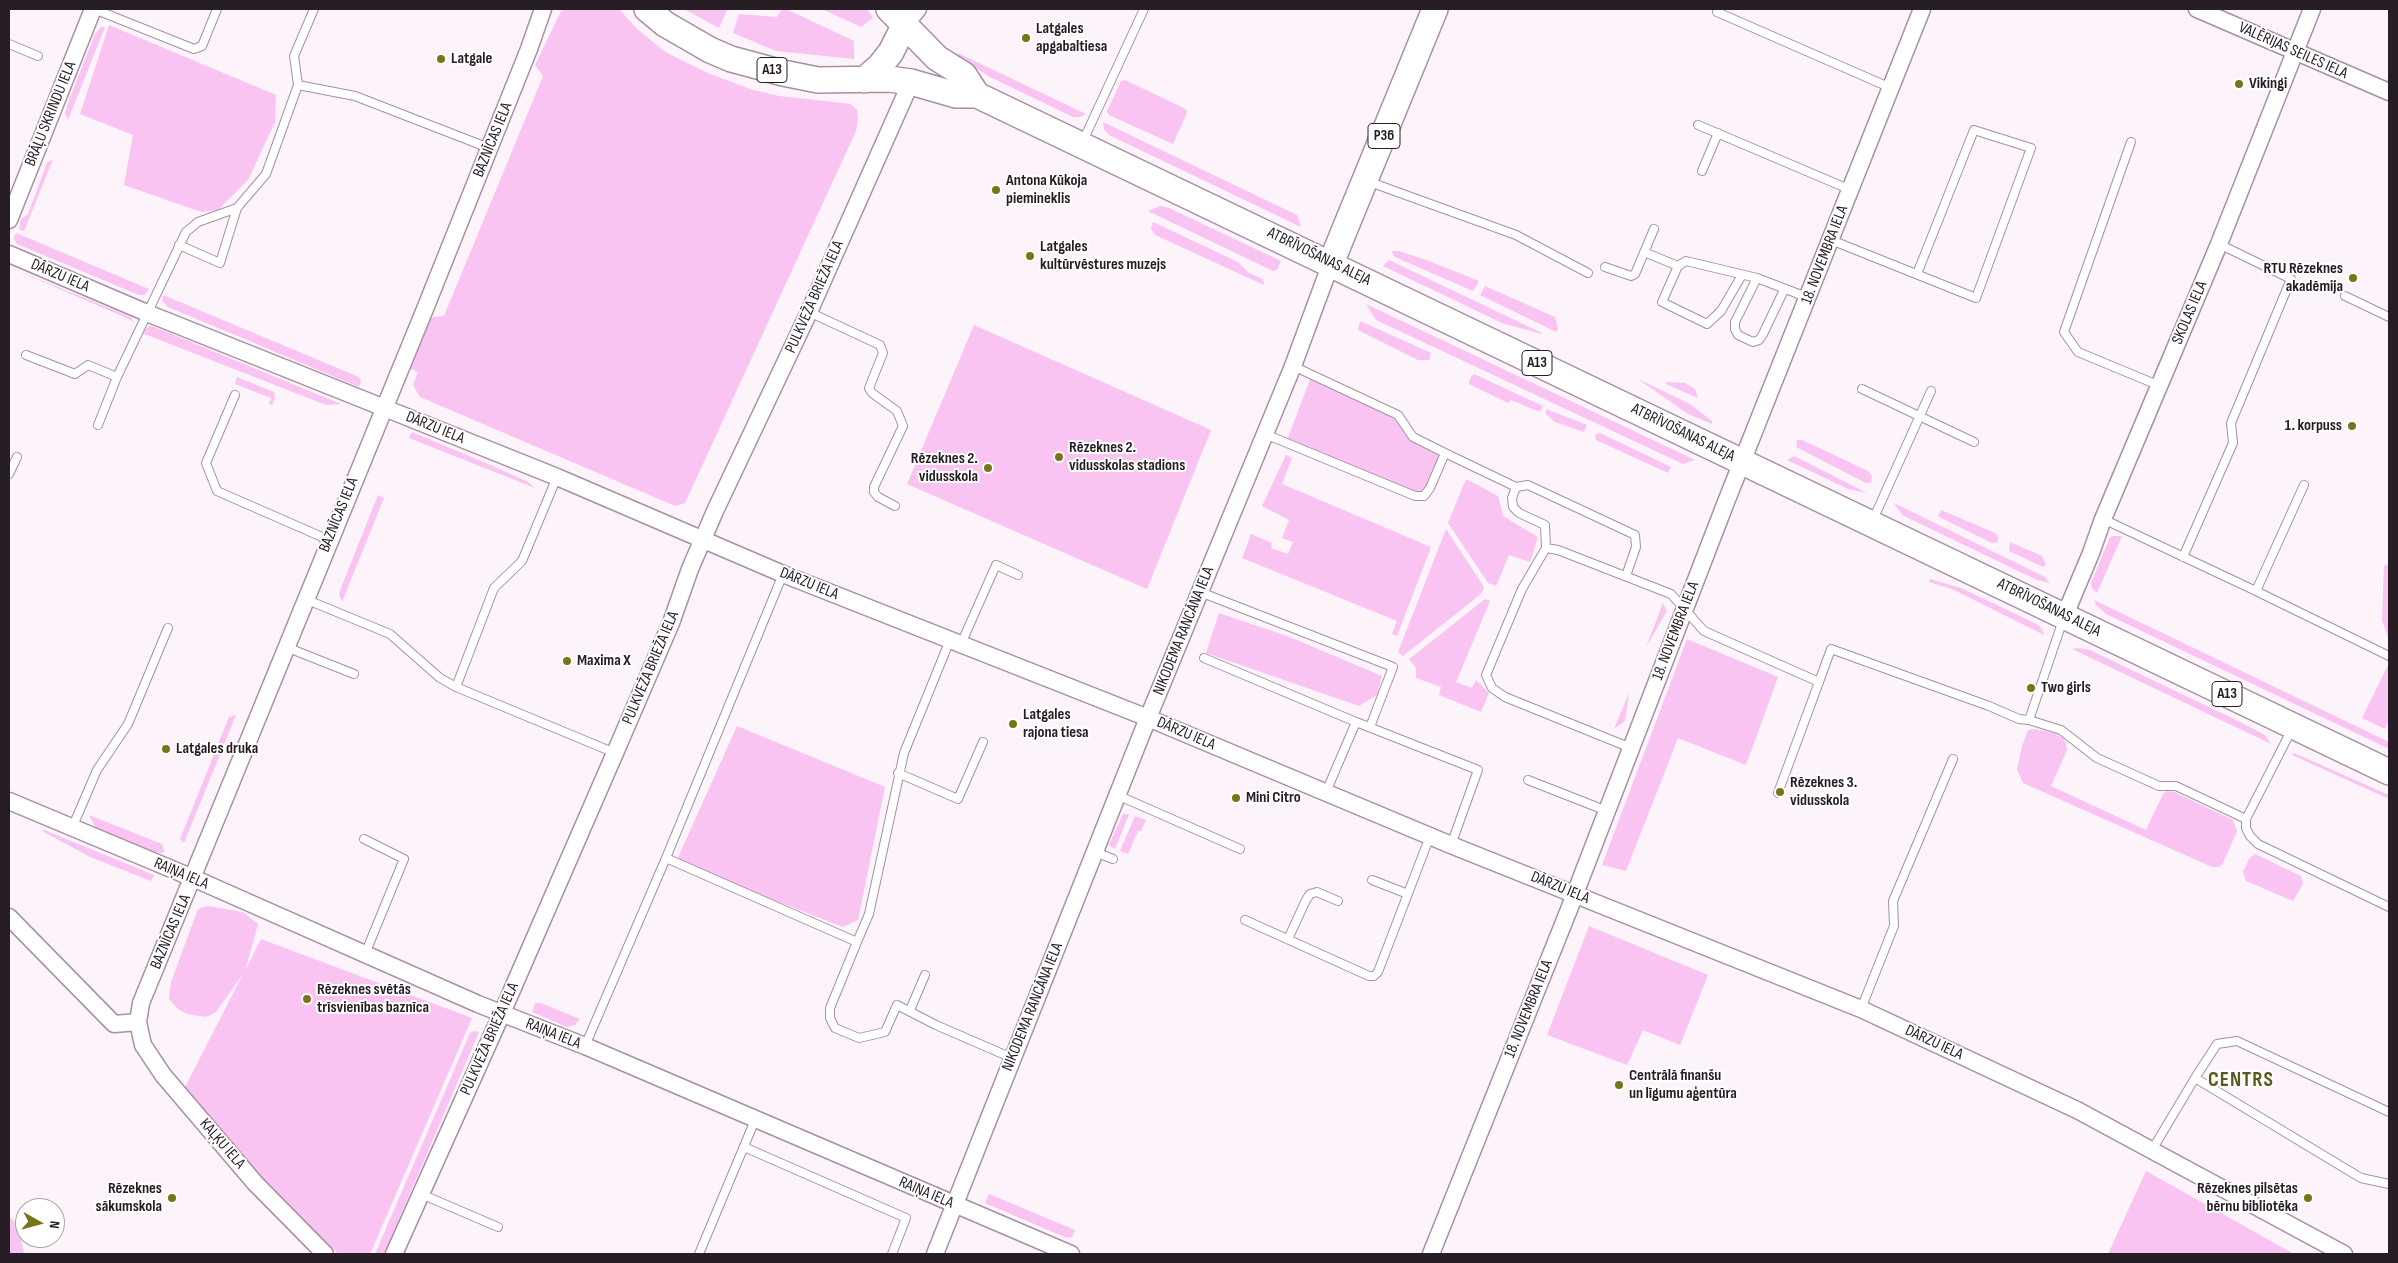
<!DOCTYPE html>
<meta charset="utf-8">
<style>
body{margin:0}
#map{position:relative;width:2398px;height:1263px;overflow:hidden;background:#fdf3fb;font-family:"Sofia Sans Condensed",sans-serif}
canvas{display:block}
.frame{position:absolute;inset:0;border:10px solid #261d25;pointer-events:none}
.north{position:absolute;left:15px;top:1198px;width:50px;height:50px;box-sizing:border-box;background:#fff;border:1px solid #a8a5a8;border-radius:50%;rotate:97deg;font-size:14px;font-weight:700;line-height:20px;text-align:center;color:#261d25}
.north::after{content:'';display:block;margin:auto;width:18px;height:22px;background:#787418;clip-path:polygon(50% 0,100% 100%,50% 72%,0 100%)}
</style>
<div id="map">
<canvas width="2398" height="1263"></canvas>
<div class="frame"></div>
<div class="north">N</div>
</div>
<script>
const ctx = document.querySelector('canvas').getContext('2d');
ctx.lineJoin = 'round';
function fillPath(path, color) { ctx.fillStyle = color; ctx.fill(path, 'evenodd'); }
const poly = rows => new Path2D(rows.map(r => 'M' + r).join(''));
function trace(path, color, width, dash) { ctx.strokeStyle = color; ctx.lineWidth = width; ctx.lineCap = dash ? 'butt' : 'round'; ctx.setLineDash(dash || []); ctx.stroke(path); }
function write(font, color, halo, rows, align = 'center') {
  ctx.font = font + ' "Sofia Sans Condensed",sans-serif'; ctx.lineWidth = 4; ctx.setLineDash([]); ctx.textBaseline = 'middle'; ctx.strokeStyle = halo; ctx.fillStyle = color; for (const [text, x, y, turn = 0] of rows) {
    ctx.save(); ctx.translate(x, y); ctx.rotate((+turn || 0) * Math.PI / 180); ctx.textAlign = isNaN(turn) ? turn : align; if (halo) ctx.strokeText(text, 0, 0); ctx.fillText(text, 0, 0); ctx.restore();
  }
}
fillPath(poly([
 [562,9,619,9,637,29,667,53,708,73,750,89,779,96,851,104,857,110,858,120,856,131,685,503,675,506,420,397,413,385,418,372,409,368,430,317,444,316,543,76,535,65],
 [684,9,726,9,727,10,719,28],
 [782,9,786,9,854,41,854,59,776,51,733,33,739,14,777,17],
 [822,9,867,9,873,18,861,27],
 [109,25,276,95,275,122,248,180,218,210,201,212,124,185,133,135,80,114],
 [101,27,105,27,68,120,65,113,69,100,95,34],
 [958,53,1086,114,1080,117,1073,117,988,76,957,55],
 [1125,80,1186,109,1187,113,1173,144,1109,115,1107,111,1121,81],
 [1103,122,1297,215,1301,227,1109,135,1104,129],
 [53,159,25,229,24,231,19,229,21,219,28,214,47,163],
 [1160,206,1169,208,1281,261,1277,270,1273,271,1148,211],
 [1153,222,1238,262,1249,273,1263,279,1264,285,1155,235,1151,229],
 [16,233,149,289,144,295,139,295,17,244,14,238],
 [1391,251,1399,251,1426,260,1479,281,1473,291,1395,257],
 [1389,260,1542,333,1542,334,1502,323,1383,266],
 [9,267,131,317,134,323,129,319],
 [1485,286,1555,317,1558,328,1556,332,1480,295],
 [163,295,359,377,361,381,359,387,168,307,162,301],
 [1366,304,1695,460,1683,464,1376,320],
 [1360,321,1431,353,1429,360,1418,360,1358,330],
 [974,325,1211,430,1147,589,907,484],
 [149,326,152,326,341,404,326,405,142,333],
 [1312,374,1398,415,1413,437,1445,453,1424,496,1286,443],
 [1474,374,1489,381,1543,406,1540,412,1511,400,1508,403,1469,384,1470,378],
 [237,377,274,392,275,398,272,405,269,404,271,398,235,384],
 [1638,379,1690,404,1712,421,1712,424,1688,414],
 [1666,382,1685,383,1695,389,1698,398,1666,384],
 [1546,409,1587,425,1584,432,1555,422,1546,414],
 [412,432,493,466,528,482,535,488,409,438],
 [1600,433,1671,467,1668,473,1596,440,1595,435],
 [1797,440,1802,440,1868,471,1872,476,1871,483,1866,483,1796,447],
 [1286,455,1292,458,1282,484,1431,547,1397,636,1392,634,1397,621,1242,558,1251,534,1272,543,1271,548,1288,554,1293,542,1282,538,1289,520,1262,506],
 [1794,456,1804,461,1867,493,1848,489,1787,460],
 [1466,479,1498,496,1503,516,1538,537,1530,562,1509,555,1496,586,1488,583,1448,523],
 [378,495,384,498,342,602,339,593],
 [1894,503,2045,577,2050,583,2037,580,1902,515],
 [1941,510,1995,533,1998,537,1998,542,1992,543,1941,518,1938,516],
 [1446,529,1484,587,1481,594,1403,656,1398,652],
 [2114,536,2122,536,2097,593,2092,588,2091,583,2110,537],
 [2010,542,2042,556,2046,565,2043,567,2009,551],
 [2389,564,2389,639,2382,621,2384,566],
 [1930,579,1961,588,2020,616,2037,624,2042,629,2044,635,1954,590,1929,582],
 [1485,599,1490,601,1456,682,1472,688,1476,680,1489,693,1481,712,1439,695,1441,687,1416,678,1416,668,1409,659],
 [2094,600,2389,742,2389,749,2106,614,2096,605],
 [1663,603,1667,611,1646,647],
 [1219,613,1287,636,1382,676,1377,695,1359,706,1206,653],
 [1687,639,1778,677,1746,765,1678,738,1626,871,1602,865],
 [2079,648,2090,650,2236,720,2265,735,2271,744,2072,649],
 [2389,663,2389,721,2385,729,2362,718],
 [1629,693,1625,721,1614,729],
 [236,715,184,843,180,839,229,717],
 [737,726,885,787,858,920,843,927,676,862],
 [2035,729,2054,733,2063,738,2066,743,2067,750,2051,786,2146,830,2163,794,2167,791,2174,792,2233,820,2237,831,2223,863,2219,867,2212,867,2023,783,2017,769,2022,746,2028,730],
 [2294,753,2389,795,2389,799,2292,755],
 [1123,814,1129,814,1115,849,1109,845],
 [89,815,162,844,164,851,162,853,153,852,100,831,95,827],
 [1135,816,1146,820,1141,831,1138,831,1128,854,1120,851],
 [42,829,154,875,151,881,90,857,44,832],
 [2255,854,2301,876,2303,884,2293,901,2246,881,2243,872,2249,859],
 [208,906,243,912,258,924,245,971,261,939,472,1018,370,1254,338,1254,181,1095,243,974,216,1012,206,1017,187,1014,178,1009,169,999,171,982,198,909],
 [1589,926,1708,975,1680,1045,1643,1030,1627,1065,1547,1035],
 [535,1003,541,1003,580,1019,575,1025,567,1027,532,1012],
 [474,1031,479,1032,384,1254,375,1254,470,1033],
 [2146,1171,2294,1254,2108,1254],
 [989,1194,1075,1230,1072,1237,1067,1238,985,1203],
 [9,1216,19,1227,24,1254,9,1254]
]), '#f9c4f1');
const service = poly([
 [94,9,194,49,202,46,217,9],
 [1717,12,1891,88],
 [9,44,38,56],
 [298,85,294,56,314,9],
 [1698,125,1851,190],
 [1083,141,1144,9],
 [2131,142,2064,332,2078,352,2160,386],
 [1702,171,1718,133],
 [1367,181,1516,235,1588,273],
 [1831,240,1976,298,2031,148,1974,130,1917,274],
 [179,245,220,263,237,208],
 [1644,252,1678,266,1686,261,1757,278,1809,298],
 [1678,266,1662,302,1707,324,1721,311,1742,275],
 [1605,267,1631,276,1635,274,1654,229],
 [1757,278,1735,322,1735,329,1738,335,1753,342,1759,340,1763,334,1784,290],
 [2345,296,2389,317],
 [809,312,880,345,883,353,869,388,872,393,897,411,903,426,874,487,874,492,878,497,895,506],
 [26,355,75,374,88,365,117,377,186,232,198,222,237,208,266,174,298,85,355,96,489,148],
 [1293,366,1398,415,1413,437,1445,453,1516,487,1528,485,1635,535,1636,547,1626,576],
 [1862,389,1974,442],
 [235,395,206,463,217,491,329,540],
 [98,425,117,377],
 [1265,434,1415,496,1424,496,1430,488,1445,453],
 [9,474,17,457],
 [1516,487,1512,498,1513,507,1519,513,1545,525,1546,548],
 [2103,519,2256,591,2304,485],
 [1872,522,1931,391],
 [2183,557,2233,443,2231,423,2291,279,2219,244],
 [2256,591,2389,656],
 [1200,592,1393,667,1370,727],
 [305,599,390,634,440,678,456,687,615,753],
 [2063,620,2029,720,2061,730,2097,758,2159,786,2176,786,2246,819,2292,729],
 [961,644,996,565,1018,575],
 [286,647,354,674],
 [1204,658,1356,722],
 [456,687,494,588,522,561,557,477],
 [1631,748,1505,697,1492,688,1486,675,1522,589,1546,548,1558,550,1671,594,1704,631,1819,682,1831,649,1989,706,2019,719,2029,720],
 [898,773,958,799,983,742],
 [1528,780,1607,811],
 [1326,792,1356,722,1478,770,1451,845],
 [1778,793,1819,682],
 [1117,795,1240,849],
 [2246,819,2246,828,2250,836,2258,844,2389,907],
 [72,828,97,770,128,724,168,628],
 [364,839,404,859,365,954],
 [1095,852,1113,859],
 [666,858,857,942,869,914,904,753,950,640],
 [1372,880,1408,894],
 [1245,920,1369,976,1374,976,1378,972,1430,836],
 [1288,939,1306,900,1310,894,1317,892,1338,901],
 [857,942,830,1008,830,1018,835,1028,859,1038,885,1032,897,1005,936,1025,1012,1058],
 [1861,1009,1894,926,1893,901,1953,759],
 [910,1010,925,975],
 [585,1046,666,858,783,574],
 [2195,1078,2217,1044,2237,1041,2389,1112],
 [744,1147,906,1218,892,1254],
 [2152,1150,2195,1078,2361,1178,2389,1184],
 [421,1194,498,1227],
 [699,1254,755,1120]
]);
const minor = poly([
 [2197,9,2389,92],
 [904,26,918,9],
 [9,220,93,9],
 [9,254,147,313,557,477,783,574,1148,718,1451,845,1861,1009,2077,1110,2344,1254],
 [2065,615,2091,553,2103,519,2219,244,2312,9],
 [9,801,193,878,478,1004,585,1046,1071,1254],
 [9,917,114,1024,138,1022],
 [325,1254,255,1183,163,1075,143,1045,138,1022,141,1003,425,309,529,49,543,9],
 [394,1254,502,1013,615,753,671,623,690,569,715,511,809,312,911,82],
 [935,1254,1148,718,1293,366,1331,263],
 [1431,1254,1568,912,1726,502,1922,9]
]);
const primary = poly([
 [647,9,665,24,710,50,731,59,783,73,818,80,889,79,911,82,956,95,977,95,2389,772],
 [889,9,937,58,964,75,977,95],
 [864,80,880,66,891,52,904,26],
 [1331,263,1435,9]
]);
trace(service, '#a78fa4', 10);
trace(minor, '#a78fa4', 19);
trace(primary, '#a78fa4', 28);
trace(service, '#fff', 8);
trace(minor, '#fff', 16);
trace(primary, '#fff', 25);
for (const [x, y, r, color] of [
 [1026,38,5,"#787418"],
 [441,59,5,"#787418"],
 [2239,84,5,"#787418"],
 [996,190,5,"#787418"],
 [1030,256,5,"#787418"],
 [2353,278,5,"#787418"],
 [2352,426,5,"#787418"],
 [1059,457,5,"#787418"],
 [988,468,5,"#787418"],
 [567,661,5,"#787418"],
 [2031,688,5,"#787418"],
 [1013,724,5,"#787418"],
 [166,749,5,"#787418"],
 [1780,792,5,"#787418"],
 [1236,798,5,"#787418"],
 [307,999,5,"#787418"],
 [1619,1085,5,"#787418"],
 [172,1198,5,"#787418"],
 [2308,1198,5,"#787418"]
]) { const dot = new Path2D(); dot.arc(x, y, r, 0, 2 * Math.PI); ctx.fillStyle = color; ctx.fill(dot); trace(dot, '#fff', 2); }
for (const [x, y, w] of [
 [772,70,30],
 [1384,136,32],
 [1537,363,30],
 [2227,694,30]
]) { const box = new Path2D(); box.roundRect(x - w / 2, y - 12.5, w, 25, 4); ctx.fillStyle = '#fff'; ctx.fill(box); trace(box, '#261d25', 1); }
write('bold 15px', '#261d25', null, [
 ["A13",772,70],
 ["P36",1384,136],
 ["A13",1537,363],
 ["A13",2227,694]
]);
write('bold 16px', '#261d25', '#fff', [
 ["Latgales",1036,29],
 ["apgabaltiesa",1036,47],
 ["Latgale",451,59],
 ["Vikingi",2249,84],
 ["Antona Kūkoja",1006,181],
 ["piemineklis",1006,199],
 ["Latgales",1040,247],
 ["kultūrvēstures muzejs",1040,265],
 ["RTU Rēzeknes",2343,269,"right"],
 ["akadēmija",2343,287,"right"],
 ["1. korpuss",2342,426,"right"],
 ["Rēzeknes 2.",1069,448],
 ["vidusskolas stadions",1069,466],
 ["Rēzeknes 2.",978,459,"right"],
 ["vidusskola",978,477,"right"],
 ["Maxima X",577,661],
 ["Two girls",2041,688],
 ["Latgales",1023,715],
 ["rajona tiesa",1023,733],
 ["Latgales druka",176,749],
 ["Rēzeknes 3.",1790,783],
 ["vidusskola",1790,801],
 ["Mini Citro",1246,798],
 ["Rēzeknes svētās",317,990],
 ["trīsvienības baznīca",317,1008],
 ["Centrālā finanšu",1629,1076],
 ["un līgumu aģentūra",1629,1094],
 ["Rēzeknes",162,1189,"right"],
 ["sākumskola",162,1207,"right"],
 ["Rēzeknes pilsētas",2298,1189,"right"],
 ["bērnu bibliotēka",2298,1207,"right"]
], 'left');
write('16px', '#261d25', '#fff', [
 ["VALĒRIJAS SEILES IELA",2293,51,24],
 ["BRĀĻU SKRINDU IELA",51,114,-68],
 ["BAZNĪCAS IELA",493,140,-68],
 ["18. NOVEMBRA IELA",1825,255,-69],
 ["ATBRĪVOŠANAS ALEJA",1319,257,26],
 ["DĀRZU IELA",60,276,23],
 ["PULKVEŽA BRIEŽA IELA",815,297,-66],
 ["SKOLAS IELA",2190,313,-67],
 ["DĀRZU IELA",435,428,22],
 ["ATBRĪVOŠANAS ALEJA",1683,433,26],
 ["BAZNĪCAS IELA",339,515,-68],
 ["DĀRZU IELA",809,584,22],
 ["ATBRĪVOŠANAS ALEJA",2049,608,26],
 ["NIKODEMA RANCĀNA IELA",1184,631,-68],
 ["18. NOVEMBRA IELA",1676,631,-69],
 ["PULKVEŽA BRIEŽA IELA",651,668,-67],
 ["DĀRZU IELA",1186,734,23],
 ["RAIŅA IELA",181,874,23],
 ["DĀRZU IELA",1560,888,22],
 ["BAZNĪCAS IELA",171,932,-67],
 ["NIKODEMA RANCĀNA IELA",1033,1007,-68],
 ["18. NOVEMBRA IELA",1529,1009,-68],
 ["RAIŅA IELA",553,1034,22],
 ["PULKVEŽA BRIEŽA IELA",490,1039,-66],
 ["DĀRZU IELA",1934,1043,25],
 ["KAĻĶU IELA",222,1144,49],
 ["RAIŅA IELA",926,1193,23]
]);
ctx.letterSpacing = '1px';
write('bold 21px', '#5b591d', '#fff', [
 ["CENTRS",2241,1081]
]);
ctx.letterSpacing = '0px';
</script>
